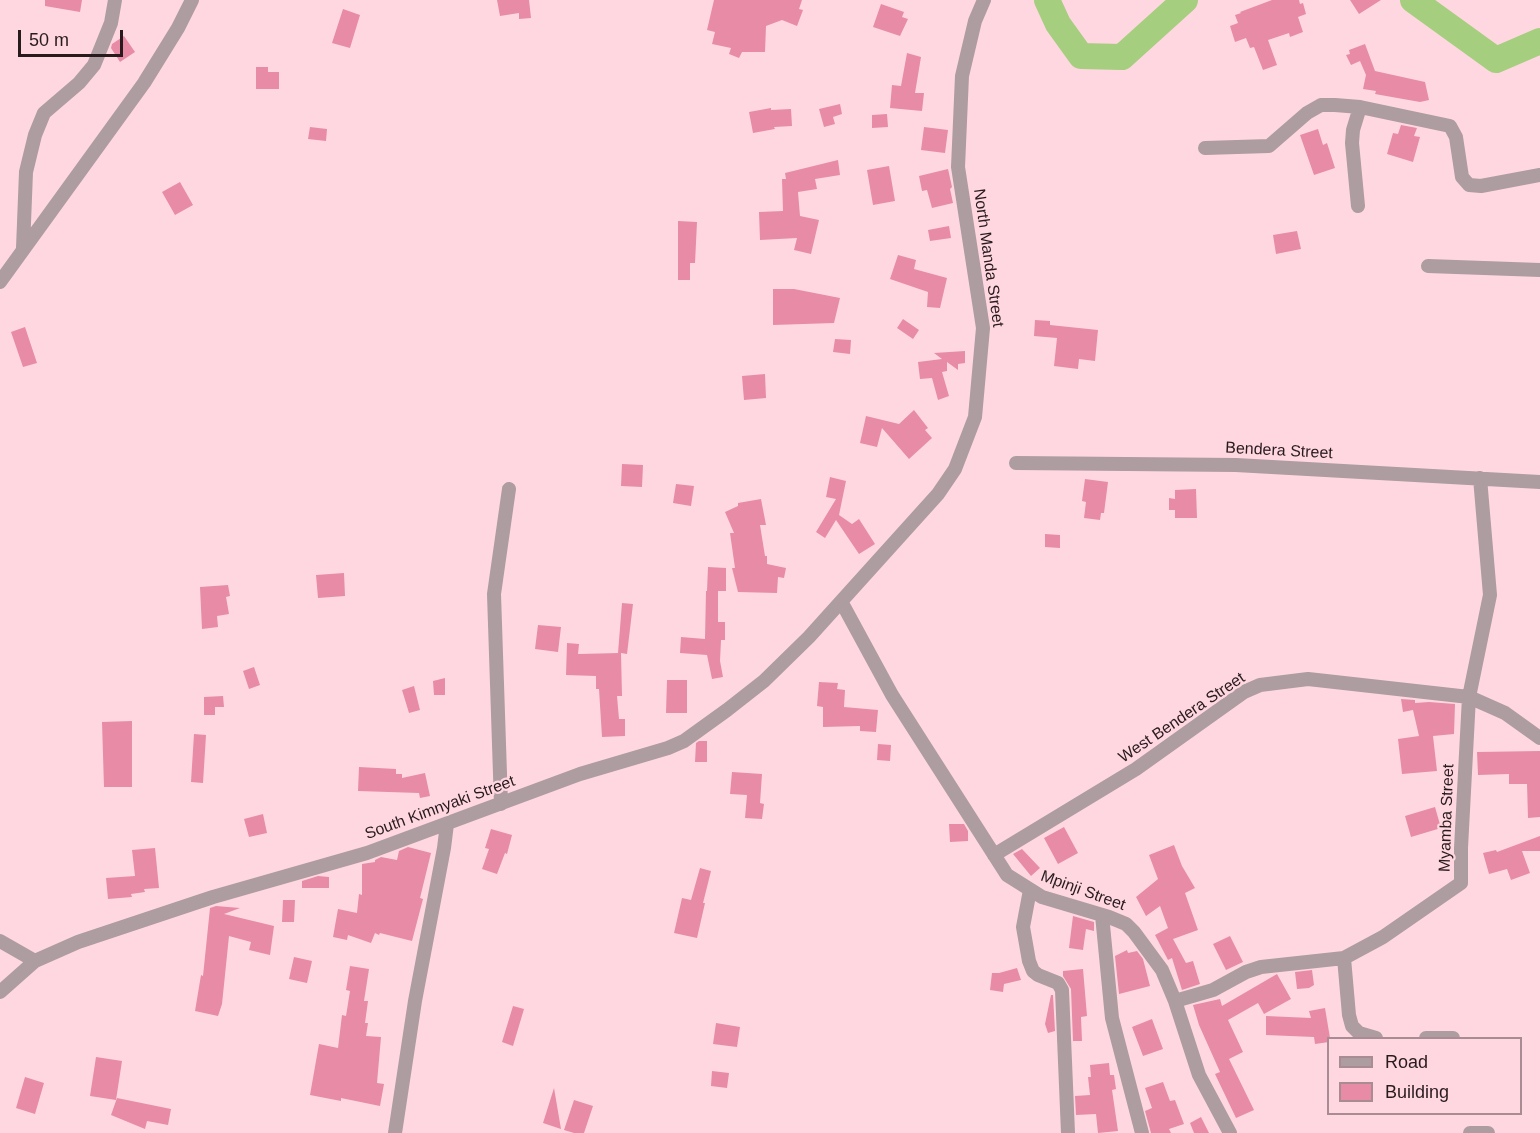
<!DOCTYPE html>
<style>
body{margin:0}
#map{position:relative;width:1540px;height:1133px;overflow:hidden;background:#ffd7e1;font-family:Helvetica,sans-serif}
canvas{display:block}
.legend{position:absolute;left:1327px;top:1037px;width:195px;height:78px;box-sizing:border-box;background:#ffd7e1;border:2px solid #a98c93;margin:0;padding:8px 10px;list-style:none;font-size:18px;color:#281b1e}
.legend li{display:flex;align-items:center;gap:12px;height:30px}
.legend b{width:30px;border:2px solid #a98c93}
.scale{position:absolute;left:18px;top:30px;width:105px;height:27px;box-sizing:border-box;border:3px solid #281b1e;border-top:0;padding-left:8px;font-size:18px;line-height:21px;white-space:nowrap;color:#281b1e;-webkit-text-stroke:4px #ffd7e1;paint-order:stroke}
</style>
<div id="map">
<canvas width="1540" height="1133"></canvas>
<ul class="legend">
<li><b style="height:8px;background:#ad9ca0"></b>Road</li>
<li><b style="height:16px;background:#e88ba6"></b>Building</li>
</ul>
<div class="scale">50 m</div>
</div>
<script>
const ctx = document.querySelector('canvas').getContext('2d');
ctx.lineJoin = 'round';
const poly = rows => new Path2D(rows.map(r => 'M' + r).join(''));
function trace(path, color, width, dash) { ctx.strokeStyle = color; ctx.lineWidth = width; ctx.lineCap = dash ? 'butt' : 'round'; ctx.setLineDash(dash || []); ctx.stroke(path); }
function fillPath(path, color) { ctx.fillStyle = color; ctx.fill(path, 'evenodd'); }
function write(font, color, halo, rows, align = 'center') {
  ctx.font = font + ' Helvetica,sans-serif'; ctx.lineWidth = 4.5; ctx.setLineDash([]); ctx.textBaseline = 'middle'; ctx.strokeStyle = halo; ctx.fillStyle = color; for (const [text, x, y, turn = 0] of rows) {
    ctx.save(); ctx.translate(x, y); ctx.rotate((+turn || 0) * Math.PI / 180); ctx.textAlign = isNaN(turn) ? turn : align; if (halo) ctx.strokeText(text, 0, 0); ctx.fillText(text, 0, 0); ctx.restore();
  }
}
trace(poly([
 [1047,0,1058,24,1081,56,1122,57,1185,0],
 [1413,0,1496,60,1540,41]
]), '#a5ce7e', 26);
fillPath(poly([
 [45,0,82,0,80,12,45,6],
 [497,0,529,0,531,18,519,19,519,13,500,16],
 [714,0,802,0,799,9,803,10,797,26,782,20,766,26,765,52,742,52,739,58,729,54,731,48,712,44,715,32,707,30],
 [1272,0,1299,0,1300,4,1303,3,1306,14,1298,17,1303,32,1290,37,1289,33,1268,40,1277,65,1263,70,1254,47,1250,48,1246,38,1235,42,1230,26,1238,23,1235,15,1241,13,1240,12],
 [1350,0,1381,0,1359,14],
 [881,4,904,12,902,17,908,19,900,36,873,27],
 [343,9,360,15,350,48,332,43],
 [124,36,135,52,120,62,111,48,112,44],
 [1365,44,1375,71,1425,82,1429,100,1420,102,1375,94,1376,91,1363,89,1366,75,1360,61,1351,65,1346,55,1350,54,1349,50],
 [907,53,921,57,915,93,924,93,922,111,890,108,892,85,901,86],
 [256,67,268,67,268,72,279,72,279,89,256,89],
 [840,104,842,114,833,117,835,124,824,127,819,109],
 [771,108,771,110,791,109,792,126,774,127,775,129,753,133,749,112],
 [887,114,888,127,872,128,872,115],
 [1401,125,1417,128,1414,136,1420,137,1413,162,1387,154,1393,133,1398,134],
 [310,127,327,129,326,141,308,139],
 [924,127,948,130,945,153,921,150],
 [1318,129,1323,145,1327,143,1335,168,1314,175,1300,135],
 [838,160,840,175,815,179,817,189,798,192,800,216,819,220,811,254,794,250,797,238,760,240,759,212,783,211,782,179,786,179,785,173],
 [889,166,895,201,873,205,867,170],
 [948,169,952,187,950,189,953,203,932,208,927,190,922,191,919,176],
 [180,182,193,205,175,215,162,192],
 [678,221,697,222,695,263,690,263,690,280,678,280],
 [949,226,951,238,930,241,928,230],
 [1297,231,1301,249,1276,254,1273,235],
 [898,255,916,260,914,269,947,278,940,308,927,307,928,292,890,279],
 [773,289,794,289,840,298,834,323,773,325],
 [903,319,919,330,913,339,897,328],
 [1035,320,1050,321,1050,325,1098,330,1095,361,1079,359,1078,369,1054,366,1057,338,1034,336],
 [25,327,37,363,23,367,11,332],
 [835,339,851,340,850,354,833,352],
 [965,351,965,363,958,364,958,370,947,362,947,371,942,372,949,396,938,400,932,378,920,379,918,362,942,359,934,353],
 [765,374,766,398,744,400,742,376],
 [914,410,928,428,925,430,932,438,909,459,882,428,877,447,860,443,866,416,899,424],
 [622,464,643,465,642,487,621,486],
 [830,477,846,481,839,515,852,524,859,519,875,544,859,554,836,520,825,538,816,532,836,499,826,497],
 [1085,479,1108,482,1104,513,1101,513,1100,520,1084,518,1086,502,1082,501],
 [676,484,694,486,691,506,673,503],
 [1196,489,1197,518,1175,518,1175,510,1169,510,1169,498,1175,499,1175,490],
 [761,499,766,525,760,525,765,556,767,556,767,564,786,568,784,578,778,577,777,593,738,592,732,568,735,568,730,533,734,533,725,512,738,506,738,503],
 [1045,534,1060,535,1060,548,1045,547],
 [708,567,726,568,726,591,707,591],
 [344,573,345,596,318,598,316,575],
 [228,585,230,596,226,597,229,614,217,616,218,627,202,629,200,587],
 [706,591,718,591,718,622,725,622,725,640,721,640,720,661,723,677,712,679,707,655,680,653,681,637,705,639],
 [622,603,633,604,627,654,621,653,622,696,617,696,619,719,625,719,625,736,602,737,599,689,596,689,596,676,566,675,567,643,579,644,578,654,620,653,618,653],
 [538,625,561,627,558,652,535,649],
 [254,667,260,685,249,689,243,671],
 [445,678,445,695,434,695,433,681],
 [667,680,687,680,687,713,666,713],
 [819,682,838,683,837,689,845,690,844,707,878,710,876,732,860,731,860,726,823,727,823,707,817,706],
 [414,686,420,710,409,713,402,690],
 [223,696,224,707,215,707,215,715,204,715,204,697],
 [1401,699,1415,700,1415,703,1429,702,1455,704,1454,734,1433,736,1437,771,1402,774,1398,739,1419,736,1413,710,1403,712],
 [132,721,132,787,104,787,102,722],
 [194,734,206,735,203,783,191,782],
 [699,741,707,741,707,762,695,762,696,743],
 [878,744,891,745,890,761,877,760],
 [1540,751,1540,817,1528,818,1527,784,1509,784,1509,774,1478,775,1477,752],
 [359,767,396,769,396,774,402,774,402,778,425,773,430,796,420,798,419,793,358,791],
 [732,772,762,774,760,803,764,804,762,819,745,818,747,795,730,794],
 [1435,807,1441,828,1411,837,1405,816],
 [263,814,267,833,249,837,244,819],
 [949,824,964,824,968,831,968,841,950,842],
 [1064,827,1078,853,1058,864,1044,838],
 [491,829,512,835,507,854,505,853,497,874,482,869,489,849,485,848],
 [1540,836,1540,851,1522,851,1530,873,1511,880,1507,869,1489,874,1483,853,1496,850,1497,852],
 [1174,845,1182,866,1195,888,1185,893,1198,930,1173,939,1186,963,1193,961,1200,984,1182,990,1172,958,1168,960,1155,935,1168,928,1160,906,1146,916,1136,897,1158,879,1149,855],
 [408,847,431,853,420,898,423,899,412,941,380,933,379,935,375,933,371,943,348,935,347,940,333,937,338,909,357,913,359,894,362,895,362,864,375,862,375,860,381,857,397,860,399,851],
 [155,848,159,888,144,889,145,892,131,894,132,897,108,899,106,878,135,876,132,850],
 [1022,849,1040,868,1031,876,1013,854],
 [700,868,711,871,703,903,705,903,697,938,674,933,682,898,691,900],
 [318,876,329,877,329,888,302,888,302,881],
 [283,900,295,900,294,922,282,922],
 [216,906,240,908,224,914,274,926,270,955,249,950,251,942,229,936,222,1004,218,1016,195,1011,201,975,203,976,210,908],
 [1073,916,1094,922,1094,931,1086,929,1083,950,1069,948],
 [1230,936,1243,962,1226,970,1213,944],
 [1127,950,1128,953,1137,951,1143,959,1150,986,1119,994,1115,956],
 [294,957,312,961,307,983,289,979],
 [350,966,369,969,364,1001,368,1001,365,1023,368,1023,366,1036,381,1037,377,1083,384,1084,380,1106,341,1098,341,1101,310,1095,319,1044,338,1048,342,1015,346,1016,350,991,346,990],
 [1017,968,1021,980,1004,984,1003,992,990,990,992,973,999,973],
 [1083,969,1087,1016,1081,1017,1082,1041,1073,1041,1071,989,1063,976,1063,971],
 [1312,970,1314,985,1309,988,1297,989,1295,972],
 [1277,974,1291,999,1264,1014,1258,1003,1228,1020,1243,1052,1229,1059,1254,1110,1236,1118,1215,1074,1220,1072,1199,1025,1193,1005,1220,999,1222,1006],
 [1051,995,1053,995,1055,1031,1048,1033,1045,1024],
 [513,1006,524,1009,513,1046,502,1042],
 [1325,1008,1330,1038,1329,1042,1315,1044,1314,1037,1266,1035,1266,1016,1311,1018,1309,1011],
 [1152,1019,1163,1049,1143,1056,1132,1027],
 [716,1023,740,1027,737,1047,713,1044],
 [96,1057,122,1061,116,1100,90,1096],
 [1109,1063,1110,1075,1114,1075,1116,1089,1112,1090,1118,1131,1098,1133,1096,1114,1076,1115,1075,1096,1090,1095,1088,1077,1091,1077,1090,1065],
 [712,1071,729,1073,727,1088,711,1086],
 [25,1077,44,1083,35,1114,16,1108],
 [1163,1082,1170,1101,1175,1100,1184,1124,1169,1129,1171,1133,1151,1133,1145,1111,1152,1108,1145,1088],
 [554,1088,561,1129,543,1123],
 [117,1098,171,1109,168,1125,147,1121,145,1129,111,1115],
 [574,1100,593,1106,584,1133,574,1133,564,1130],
 [1201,1117,1209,1133,1194,1133,1190,1123]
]), '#e88ba6');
trace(poly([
 [1205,148,1269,146,1307,113,1321,105,1335,105,1360,107,1450,126,1456,137,1462,177,1469,185,1481,186,1540,175],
 [1358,206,1352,143,1353,130,1360,107],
 [23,248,26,172,35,135,44,113,79,83,94,65,111,23,115,0],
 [1428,266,1540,270],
 [0,282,144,83,178,28,192,0],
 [1016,463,1236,465,1540,482],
 [842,603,892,695,1007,875,1042,897,1109,917,1126,924,1134,932,1162,970,1175,1001,1199,1075,1230,1133],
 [501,804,494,594,509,489],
 [994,855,1136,769,1244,692,1260,685,1308,679,1469,697,1505,713,1540,738],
 [1030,890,1023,927,1029,961,1033,971,1038,975,1058,983,1062,990,1068,1133],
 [1102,915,1112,1018,1142,1133],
 [0,941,35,961],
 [1344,958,1349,1015,1352,1026,1359,1033,1376,1038],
 [0,992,35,961,78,942,213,897,367,853,580,774,668,748,684,741,727,710,764,681,809,637,938,494,955,469,975,417,983,328,958,167,962,76,975,21,984,0],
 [1175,1001,1213,990,1246,972,1261,967,1344,958,1383,937,1461,883,1461,848,1469,697,1490,595,1480,478],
 [1426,1038,1453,1038],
 [395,1133,415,1001,444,848,447,824],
 [1470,1133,1488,1133]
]), '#ad9ca0', 14);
write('16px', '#281b1e', '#ffd7e1', [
 ["North Manda Street",988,258,82],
 ["Bendera Street",1279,451,3],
 ["West Bendera Street",1182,718,-34],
 ["South Kimnyaki Street",440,808,-20],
 ["Myamba Street",1447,818,-88],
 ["Mpinji Street",1083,891,20]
]);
</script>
